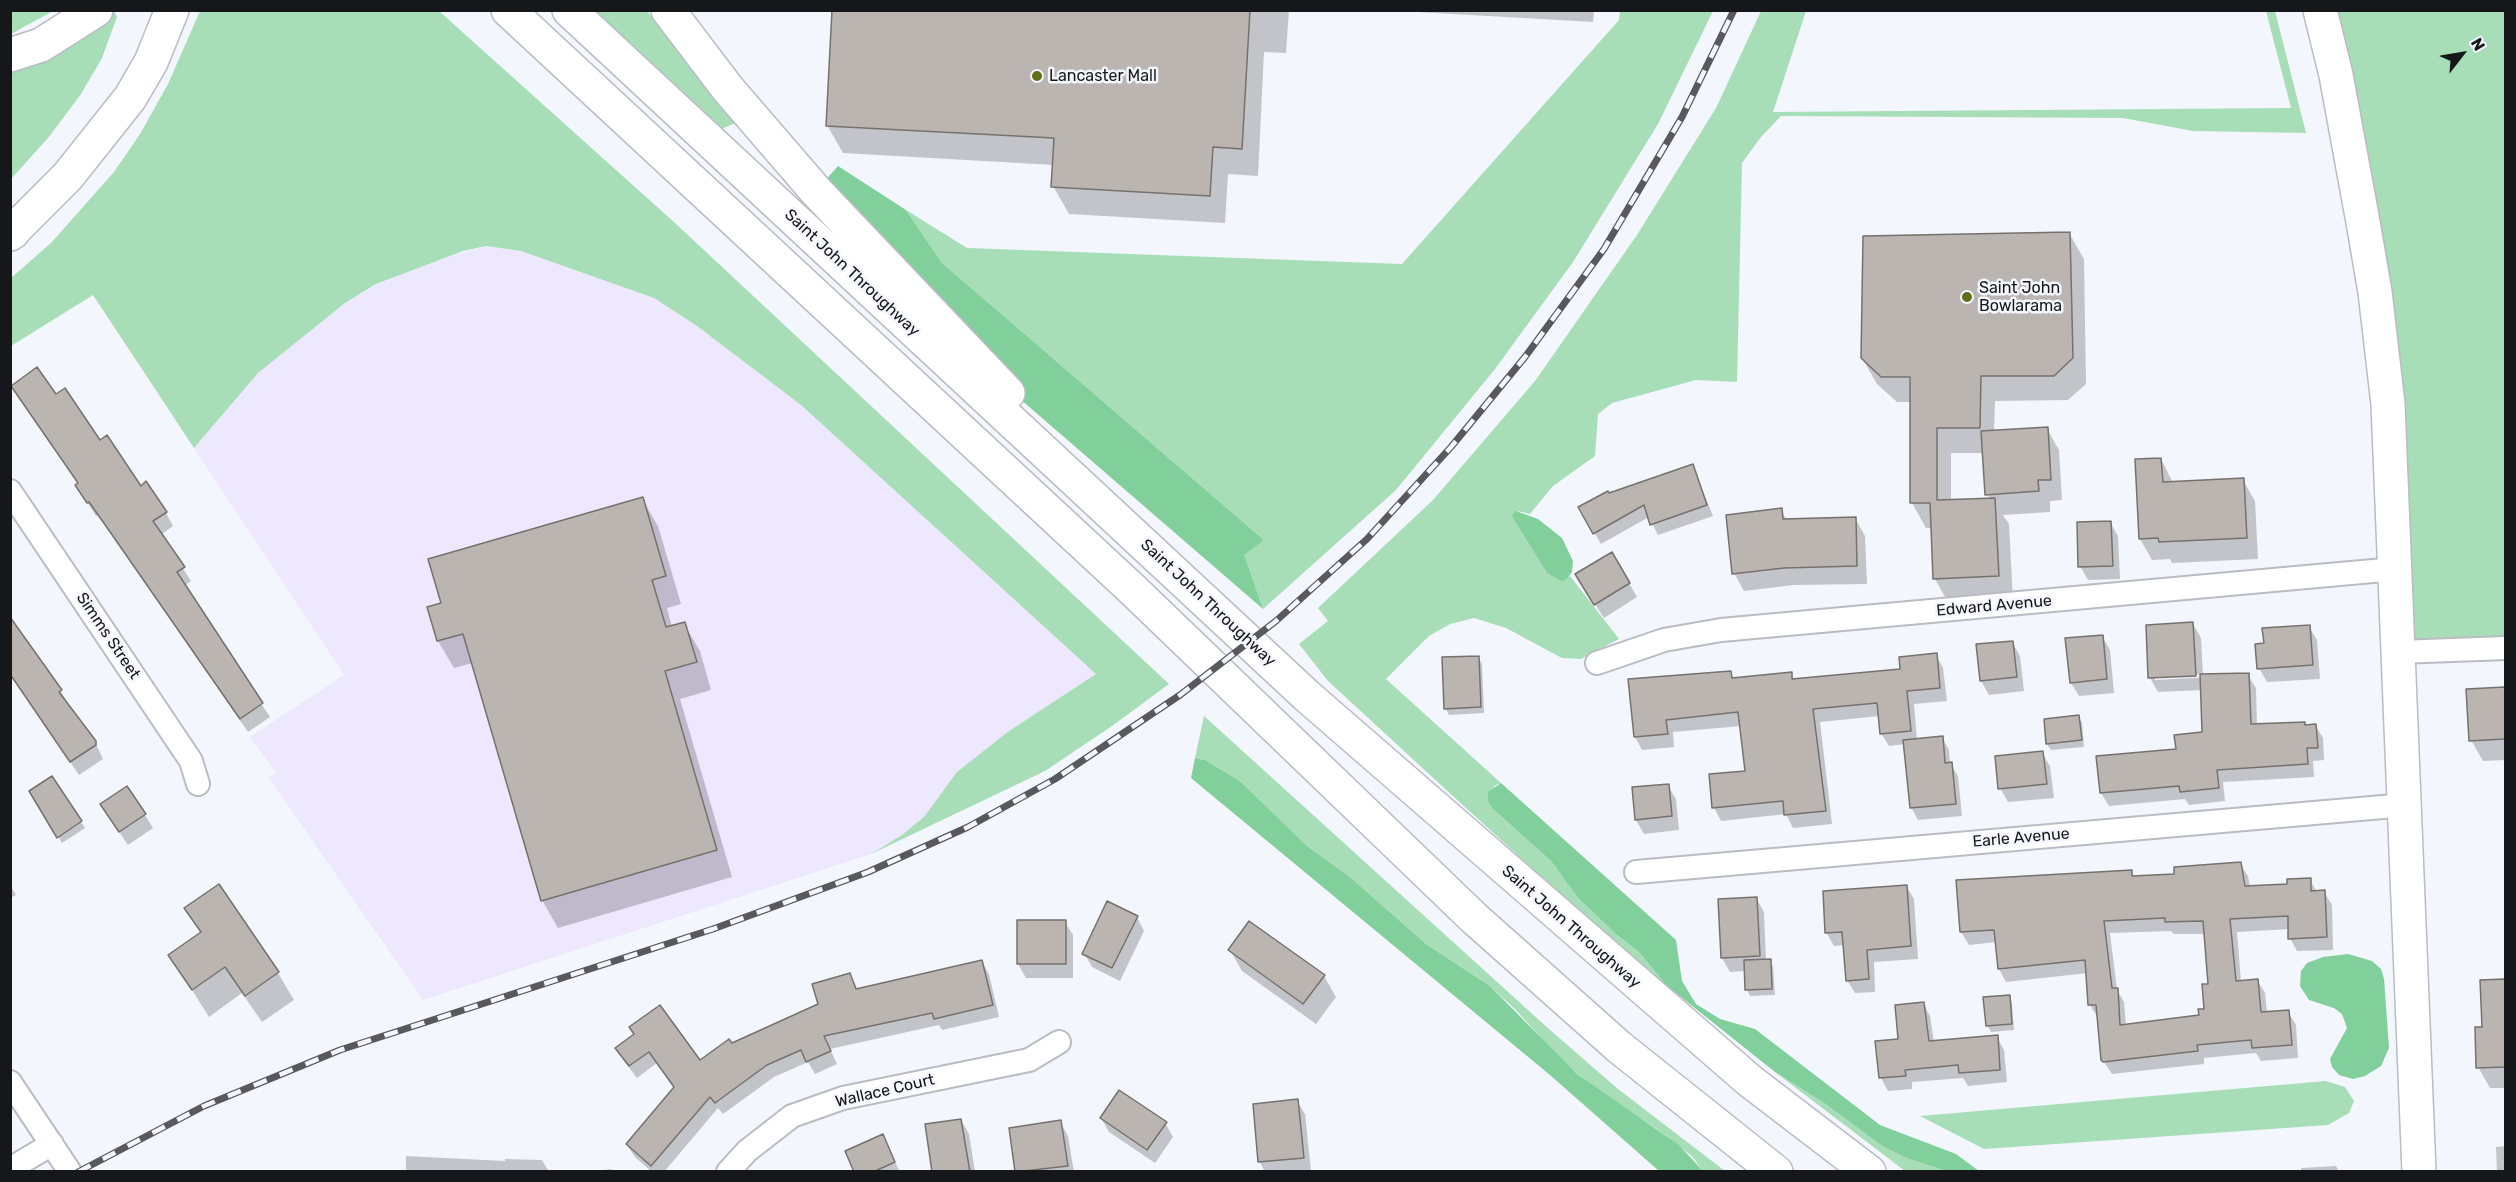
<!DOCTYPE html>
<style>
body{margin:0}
#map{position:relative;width:2516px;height:1182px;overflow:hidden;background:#f3f6fd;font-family:Rubik,sans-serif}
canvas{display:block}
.frame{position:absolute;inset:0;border:12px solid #16171a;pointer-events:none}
.north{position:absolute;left:2432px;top:24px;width:60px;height:60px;-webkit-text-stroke:4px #f3f6fd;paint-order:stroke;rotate:59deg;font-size:16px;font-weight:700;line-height:24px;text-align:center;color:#16171a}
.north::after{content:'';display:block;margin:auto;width:21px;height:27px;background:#16171a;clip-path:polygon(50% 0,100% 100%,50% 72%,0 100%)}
</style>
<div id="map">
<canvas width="2516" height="1182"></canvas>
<div class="frame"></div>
<div class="north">N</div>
</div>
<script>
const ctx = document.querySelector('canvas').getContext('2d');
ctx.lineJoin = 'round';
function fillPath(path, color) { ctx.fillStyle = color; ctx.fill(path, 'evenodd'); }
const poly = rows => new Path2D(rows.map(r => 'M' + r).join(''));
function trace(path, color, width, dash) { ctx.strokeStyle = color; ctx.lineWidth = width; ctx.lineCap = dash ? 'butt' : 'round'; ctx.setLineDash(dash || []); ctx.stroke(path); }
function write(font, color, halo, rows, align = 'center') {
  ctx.font = font + ' Rubik,sans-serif'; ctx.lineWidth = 5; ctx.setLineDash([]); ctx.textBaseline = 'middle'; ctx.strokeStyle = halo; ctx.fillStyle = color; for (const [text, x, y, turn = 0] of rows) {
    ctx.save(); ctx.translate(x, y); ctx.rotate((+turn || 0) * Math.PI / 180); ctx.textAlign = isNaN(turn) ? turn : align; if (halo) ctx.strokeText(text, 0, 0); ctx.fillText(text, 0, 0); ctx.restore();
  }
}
fillPath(poly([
 [486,246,521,251,654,298,697,326,801,405,1096,674,1009,731,924,817,902,835,871,854,423,1000,269,778,276,773,250,737,344,675,194,448,258,373,345,303,376,285,433,261]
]), '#eee8fe');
fillPath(poly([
 [11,10,53,10,53,11,11,34],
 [114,11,117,17,102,58,81,94,48,138,11,179,11,71,77,37],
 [200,11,439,11,675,223,1169,684,1112,726,1045,771,871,854,902,835,924,817,957,772,1009,731,1096,674,801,405,697,326,654,298,521,251,486,246,463,251,376,284,345,303,258,373,194,448,93,295,11,346,11,278,51,243,114,172,140,134,168,84],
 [593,11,647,11,738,122,719,130],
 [1620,11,1713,11,1658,124,1573,262,1495,369,1396,490,1263,609,1243,555,1264,540,942,263,906,210,967,248,1402,264,1619,20],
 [1761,11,1806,11,1773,112,2291,108,2266,11,2275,11,2306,133,2193,131,2123,118,1781,116,1761,137,1742,163,1737,382,1696,380,1612,403,1598,414,1595,456,1553,486,1530,514,1518,511,1514,520,1547,573,1567,579,1570,576,1619,639,1581,659,1562,658,1506,628,1474,618,1450,624,1429,636,1386,679,1501,783,1494,786,1493,809,1551,861,1578,898,1617,935,1639,952,1666,985,1641,968,1442,786,1328,681,1299,644,1328,621,1318,608,1433,500,1535,381,1637,235,1716,108],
 [2320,11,2505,11,2505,648,2399,652,2388,404],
 [1204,716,1550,1030,1618,1089,1725,1171,1703,1171,1692,1156,1657,1129,1596,1089,1563,1062,1516,1010,1490,986,1426,944,1350,877,1307,846,1240,781,1205,760,1195,758],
 [1775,1072,1824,1103,1882,1146,1906,1158,1946,1171,1905,1171],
 [2326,1081,2345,1087,2354,1101,2349,1113,2328,1125,1984,1149,1920,1116]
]), '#a7ddb7');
fillPath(poly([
 [838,166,906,210,942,263,1264,540,1244,555,1263,609,990,373,816,191],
 [1516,511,1538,519,1562,538,1573,561,1572,572,1567,579,1562,581,1547,573,1514,520,1512,515],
 [1195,758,1205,760,1240,781,1307,846,1350,877,1426,944,1490,986,1577,1074,1679,1145,1703,1171,1659,1171,1550,1075,1191,778],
 [1501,783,1676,940,1682,981,1696,1004,1720,1019,1755,1029,1880,1125,1956,1154,1979,1171,1946,1171,1906,1158,1882,1146,1824,1103,1775,1072,1666,985,1639,952,1617,935,1578,898,1551,861,1493,809,1488,801,1488,792],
 [2348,954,2372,961,2381,969,2384,979,2389,1048,2381,1066,2365,1076,2353,1079,2339,1075,2332,1067,2330,1059,2347,1028,2342,1014,2334,1008,2309,1000,2300,986,2301,971,2307,963,2323,957]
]), '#81cf9b');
fillPath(poly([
 [833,10,1289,10,1286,53,1264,52,1258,176,1228,174,1225,223,1069,214,1053,186,1054,165,843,153,827,125],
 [1382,10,1594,10,1593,22],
 [2069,233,2084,259,2086,384,2068,400,1995,401,1994,432,2047,429,2059,450,2062,500,2050,501,2050,512,2003,515,2009,524,2013,601,1949,604,1935,579,1932,528,1926,528,1912,503,1912,402,1897,402,1877,384,1862,358],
 [1951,453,1984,453,1989,499,1951,501],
 [55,396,166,513,173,526,161,535,191,581,184,586,270,717,248,732,98,515,96,516,77,486,79,484,20,399],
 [2161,459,2173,483,2243,480,2255,501,2258,559,2172,563,2170,559,2152,560,2140,539],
 [1693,466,1713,516,1658,535,1649,517,1601,544,1580,508,1609,495],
 [642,499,658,526,681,604,667,608,672,627,684,624,700,651,711,690,680,699,732,877,558,928,542,900,473,663,454,668,438,641,429,608,442,604],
 [1781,510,1787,521,1855,518,1865,536,1867,584,1794,585,1744,591,1734,573],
 [2110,522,2118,536,2120,579,2088,580,2080,566],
 [1629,583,1637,597,1604,618,1585,589],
 [2193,624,2201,638,2203,674,2155,677,2155,680,2248,675,2256,688,2257,726,2304,723,2306,726,2315,725,2323,738,2324,760,2313,761,2314,777,2223,782,2225,801,2189,805,2185,799,2109,806,2101,793,2203,733,2202,690,2158,692,2150,678,2147,626],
 [2309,627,2317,640,2320,679,2267,682,2259,668],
 [2102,636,2110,650,2114,693,2079,696,2071,683],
 [2012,642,2020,656,2024,691,1989,695,1981,681],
 [1936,655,1943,668,1947,701,1914,704,1917,740,1942,738,1949,750,1950,764,1958,776,1962,816,1918,820,1911,807,1905,744,1889,746,1881,733,1880,716,1820,722,1832,824,1793,828,1786,814,1721,821,1714,808,1711,776,1747,772,1741,726,1673,732,1674,747,1642,750,1635,737,1629,681,1730,672,1734,679,1791,674,1795,680,1902,670],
 [1478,657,1482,664,1484,713,1449,715,1446,709],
 [10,674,61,691,68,705,95,742,103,759,79,775],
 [2506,688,2506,760,2483,761,2471,740,2468,690],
 [2079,717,2082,723,2084,747,2051,750,2047,744],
 [2042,753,2050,766,2054,798,2008,802,2000,788],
 [52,778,85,828,62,843,31,792],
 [1668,786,1676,799,1679,830,1644,834,1636,820],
 [145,815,153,828,128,845,110,818],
 [2240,864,2248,876,2250,887,2288,885,2310,880,2317,892,2324,892,2332,905,2333,950,2297,951,2290,938,2290,929,2237,932,2241,982,2257,980,2265,993,2267,1013,2288,1012,2296,1025,2298,1058,2261,1061,2256,1053,2204,1058,2204,1064,2112,1074,2102,1059,2098,1018,2090,1005,2088,973,2006,982,1999,969,1996,942,1969,945,1961,932,2131,872,2134,877,2176,875],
 [2171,931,2174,934,2206,934,2210,985,2206,1010,2201,1016,2126,1026,2124,1002,2117,990,2110,933],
 [10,885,16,895,10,898],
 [1906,886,1914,899,1918,959,1874,962,1875,992,1855,993,1847,980,1844,945,1834,946,1826,932],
 [1756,898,1764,912,1766,961,1770,960,1773,967,1775,995,1750,996,1747,990,1746,971,1730,972,1722,958],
 [186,908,278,973,294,1000,262,1022,242,993,209,1017,170,955,201,934],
 [1137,917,1144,931,1120,981,1092,967,1084,953],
 [1065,922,1073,935,1073,978,1026,978,1018,964],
 [1230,950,1324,976,1336,997,1316,1024,1242,971],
 [982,962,989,974,999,1017,942,1030,939,1025,830,1049,837,1064,815,1074,808,1062,774,1077,723,1114,718,1108,664,1172,652,1172,635,1157,627,1145,675,1088,657,1063,637,1078,624,1061,617,1048,635,1035,700,1062,731,1044,820,1005,850,975,858,990],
 [2506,981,2506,1088,2490,1088,2478,1067,2484,1028,2482,982],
 [2009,996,2012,1003,2014,1030,1991,1032,1987,1025],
 [1923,1003,1930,1016,1934,1042,1997,1037,2004,1050,2007,1082,1968,1086,1963,1078,1912,1082,1912,1089,1888,1091,1881,1078,1877,1043,1900,1041],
 [1297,1101,1305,1114,1311,1171,1265,1172,1260,1162,1254,1105],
 [1101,1118,1165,1123,1173,1137,1155,1163,1109,1132],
 [961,1120,969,1134,975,1172,934,1172],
 [1060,1122,1068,1136,1074,1172,1017,1172],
 [882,1136,900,1172,855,1172],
 [2506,1146,2506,1172,2497,1172,2496,1147],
 [406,1156,505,1161,505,1159,542,1160,549,1172,406,1172],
 [2336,1166,2339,1172,2301,1172,2301,1168],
 [611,1169,613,1172,591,1172]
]), '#0003');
const building = poly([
 [832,10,1250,10,1242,149,1213,147,1210,196,1051,187,1054,138,826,126,832,10],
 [2070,232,2073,358,2054,376,1981,376,1980,428,1937,428,1937,500,1995,498,1999,576,1933,579,1930,503,1910,503,1910,377,1881,377,1861,358,1863,236,2070,232],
 [37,367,56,394,65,388,100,440,107,435,141,486,146,481,167,512,153,521,185,567,177,572,263,703,240,719,108,529,89,502,87,503,75,485,78,483,11,386,37,367],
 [2048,427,2051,480,2038,480,2039,491,1985,495,1981,431,2048,427],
 [2161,458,2163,482,2244,478,2247,538,2159,542,2158,538,2139,539,2135,459,2161,458],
 [1693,464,1707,505,1650,525,1644,505,1593,534,1578,507,1608,491,1609,493,1693,464],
 [643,497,666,576,652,580,666,627,685,622,697,662,665,671,717,850,541,901,463,634,437,641,427,607,441,603,428,559,643,497],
 [1782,508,1783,519,1856,517,1857,566,1784,568,1732,574,1726,515,1782,508],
 [2111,521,2113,566,2078,567,2077,522,2111,521],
 [1612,552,1630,583,1594,605,1575,574,1612,552],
 [10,617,62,690,59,692,96,741,96,745,70,762,10,674,10,617],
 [2193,622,2196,676,2148,678,2146,625,2193,622],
 [2310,625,2313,665,2257,669,2255,644,2264,643,2262,628,2310,625],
 [2103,635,2107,679,2070,683,2065,638,2103,635],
 [2013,641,2017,677,1980,681,1976,644,2013,641],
 [1937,653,1940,688,1907,691,1911,731,1880,734,1877,703,1813,709,1826,811,1784,815,1783,801,1712,808,1709,774,1745,771,1738,712,1666,720,1668,734,1634,737,1628,679,1731,671,1732,678,1792,672,1792,679,1900,669,1899,657,1937,653],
 [1479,656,1481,707,1444,709,1442,657,1479,656],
 [2249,673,2251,724,2305,722,2305,725,2316,724,2318,748,2307,748,2308,764,2217,770,2219,788,2180,792,2179,786,2100,793,2096,756,2176,749,2174,735,2202,732,2200,674,2249,673],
 [2505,687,2505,739,2469,741,2466,689,2505,687],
 [2079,715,2082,740,2046,744,2044,719,2079,715],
 [1943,736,1945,763,1952,762,1956,804,1910,808,1903,740,1943,736],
 [2043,751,2047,784,1998,789,1995,756,2043,751],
 [52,776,82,821,57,838,29,791,52,776],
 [1669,784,1672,816,1635,820,1632,787,1669,784],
 [127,786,146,814,119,832,100,804,127,786],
 [2241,862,2245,886,2287,884,2287,879,2311,878,2311,891,2325,890,2327,937,2288,939,2288,916,2230,919,2236,981,2258,979,2261,1012,2289,1010,2292,1045,2252,1048,2251,1040,2197,1045,2198,1051,2103,1062,2101,1060,2096,1005,2088,1005,2085,960,1998,969,1994,930,1960,932,1956,880,2132,870,2132,876,2174,874,2174,867,2241,862],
 [2165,918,2165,922,2203,921,2208,984,2202,984,2204,1009,2198,1009,2199,1015,2120,1025,2118,988,2112,988,2104,921,2165,918],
 [219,884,279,972,245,996,225,967,192,990,168,955,201,932,184,908,219,884],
 [1907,885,1911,946,1867,950,1869,979,1846,981,1842,932,1825,933,1823,891,1907,885],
 [1757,897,1760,956,1721,958,1718,899,1757,897],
 [1107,901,1138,916,1112,968,1082,954,1107,901],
 [1017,920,1066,920,1066,964,1017,964,1017,920],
 [1249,921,1325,975,1303,1004,1228,950,1249,921],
 [1771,959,1772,989,1745,990,1744,960,1771,959],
 [982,960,993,1005,934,1019,932,1013,824,1036,831,1051,806,1062,801,1050,767,1065,715,1103,710,1097,651,1166,626,1144,674,1087,649,1052,629,1066,615,1048,634,1034,629,1027,660,1005,700,1060,729,1039,732,1043,818,1004,812,984,850,973,856,989,982,960],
 [2505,979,2505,1067,2476,1068,2475,1027,2482,1027,2480,980,2505,979],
 [2010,995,2012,1024,1986,1026,1983,997,2010,995],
 [1924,1002,1929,1041,1998,1035,2000,1070,1959,1073,1958,1065,1905,1070,1906,1076,1879,1078,1875,1041,1898,1039,1895,1005,1924,1002],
 [1119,1090,1167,1122,1147,1150,1100,1118,1119,1090],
 [1298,1099,1304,1158,1258,1162,1253,1104,1298,1099],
 [961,1119,970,1172,932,1172,925,1124,961,1119],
 [1061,1120,1068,1166,1015,1172,1009,1128,1061,1120],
 [883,1134,895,1162,873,1172,854,1172,845,1151,883,1134]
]);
fillPath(building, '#bab5b0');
trace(building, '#76716c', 1.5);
const street = poly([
 [10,491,191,761,198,784],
 [2399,652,2506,648],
 [1597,663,1664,640,1721,630,2395,569],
 [1636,872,2406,805],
 [10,1082,70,1172],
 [10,1169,52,1144],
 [728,1172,747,1151,792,1116,843,1098,1029,1060,1059,1042]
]);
const secondary = poly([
 [2320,10,2336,75,2363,222,2375,292,2388,404,2419,1172],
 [10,234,68,176,130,98,151,62,172,10]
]);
const highway = poly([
 [508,10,1132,589,1474,918,1619,1047,1776,1172],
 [569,10,1307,696,1750,1081,1869,1172],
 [668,10,728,89,816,191,1008,393],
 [10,55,41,45,96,10],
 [10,228,13,232]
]);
trace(street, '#b9bcc2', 26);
trace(secondary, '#b9bcc2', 36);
trace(highway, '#b9bcc2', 36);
trace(street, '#fff', 22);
trace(secondary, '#fff', 33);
trace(highway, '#fff', 33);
const rail = poly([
 [78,1172,204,1106,340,1050,713,929,868,872,968,827,1055,779,1180,695,1276,621,1367,539,1451,447,1525,357,1604,249,1682,117,1734,10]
]);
trace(rail, '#58595d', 7);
trace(rail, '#f3f6fd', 4.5, [14]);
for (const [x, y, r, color] of [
 [1037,76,6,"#606e18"],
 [1967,297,6,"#606e18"]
]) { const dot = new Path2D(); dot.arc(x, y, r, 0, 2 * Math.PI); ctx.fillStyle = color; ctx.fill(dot); trace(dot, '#f3f6fd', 2); }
write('16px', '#16171a', '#f3f6fd', [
 ["Lancaster Mall",1049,76],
 ["Saint John",1979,288],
 ["Bowlarama",1979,306]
], 'left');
write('16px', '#16171a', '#f3f6fd', [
 ["Saint John Throughway",852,273,43],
 ["Saint John Throughway",1208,603,43],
 ["Edward Avenue",1994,606,-5],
 ["Simms Street",108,636,56],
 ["Earle Avenue",2021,838,-5],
 ["Saint John Throughway",1571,927,41],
 ["Wallace Court",885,1091,-13]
]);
</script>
